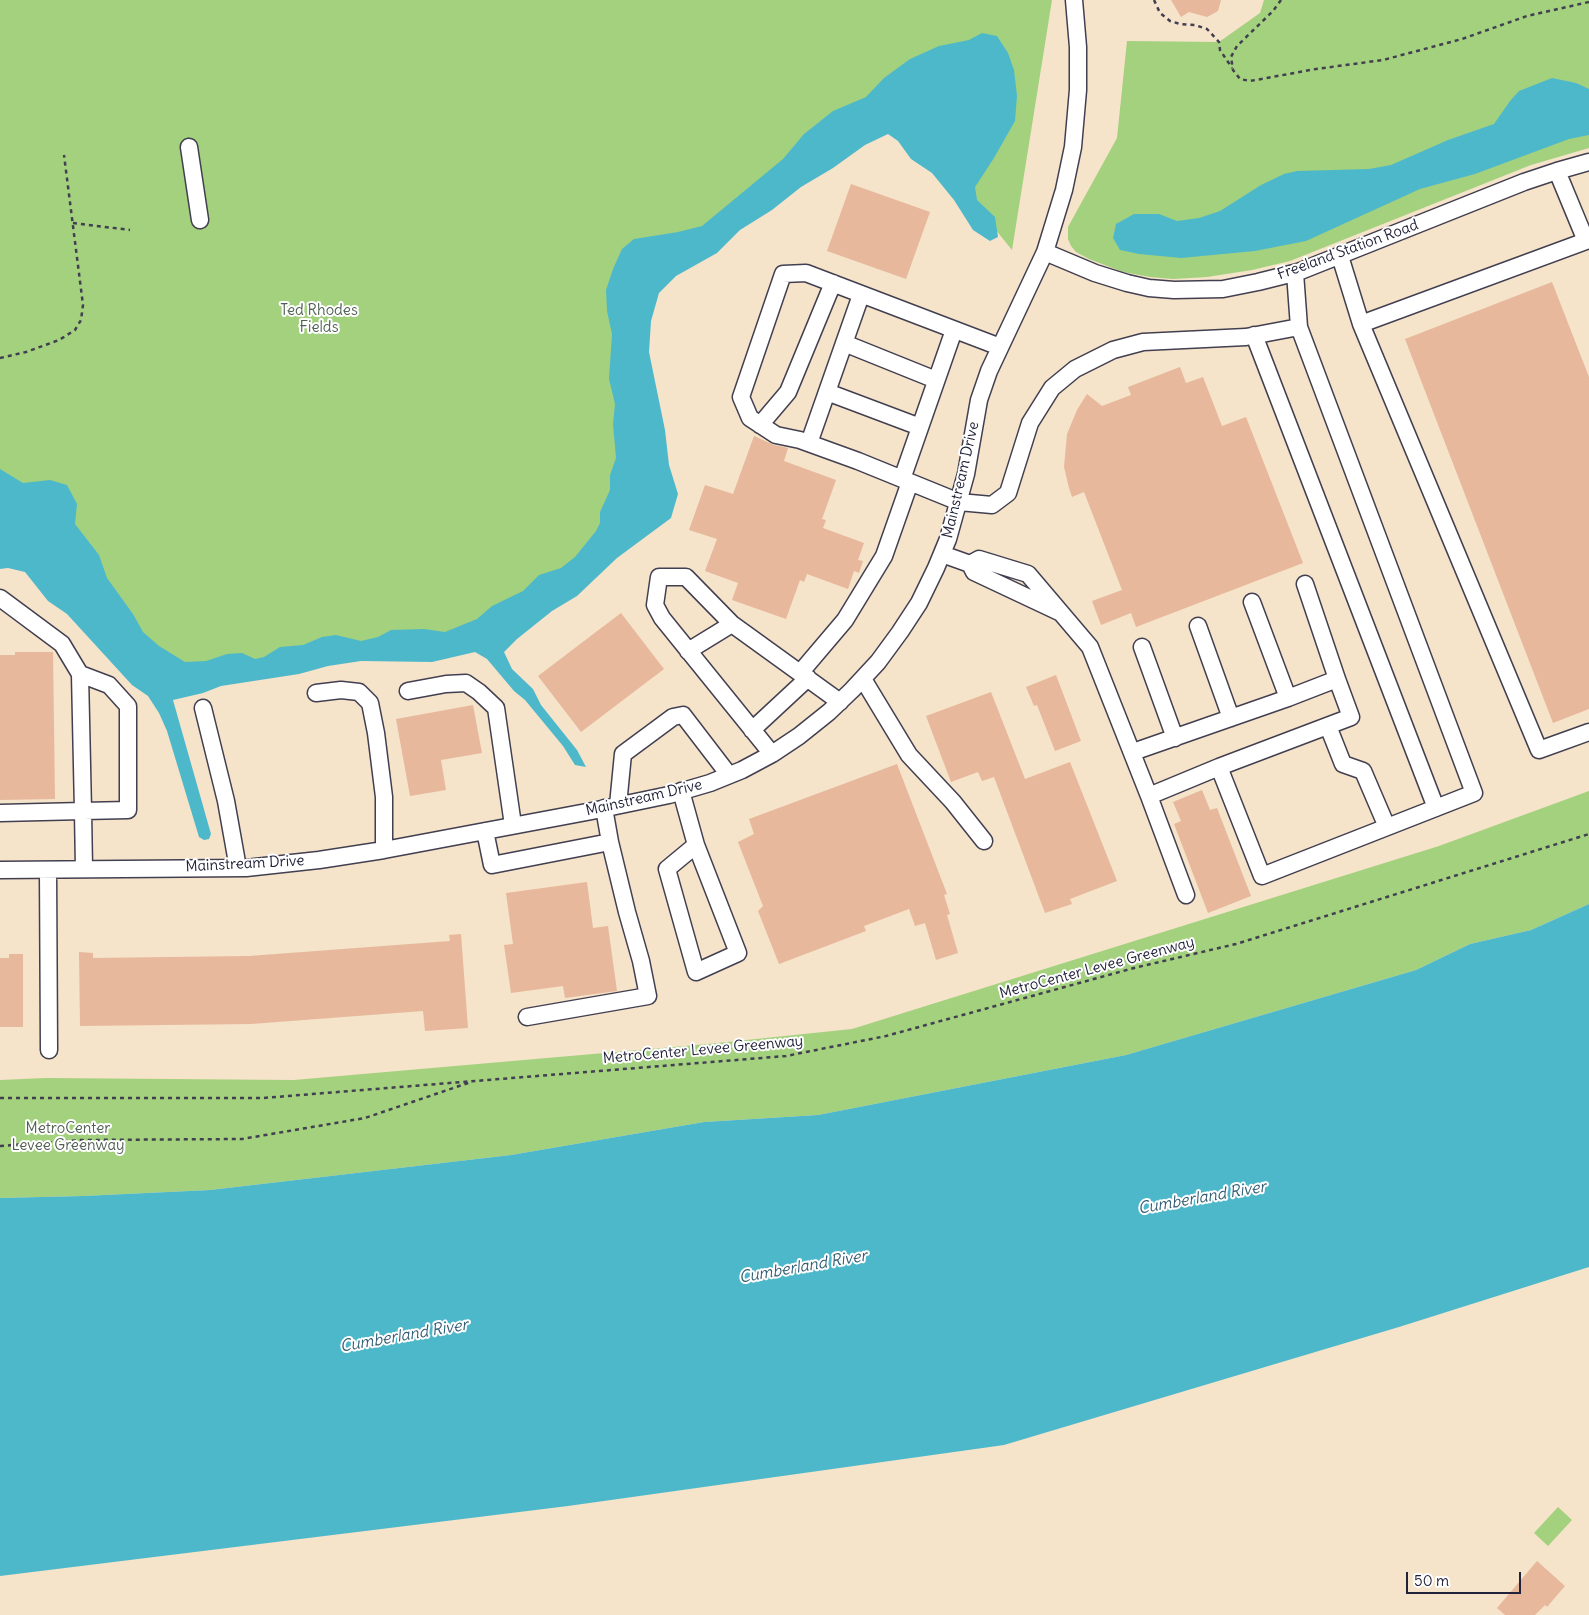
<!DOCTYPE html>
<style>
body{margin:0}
#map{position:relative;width:1589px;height:1615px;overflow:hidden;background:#f5e3ca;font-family:Delius,sans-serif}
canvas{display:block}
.scale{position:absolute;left:1406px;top:1572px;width:115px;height:22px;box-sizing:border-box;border:2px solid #22223b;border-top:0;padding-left:6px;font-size:15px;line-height:18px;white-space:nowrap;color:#22223b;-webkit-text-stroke:4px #fff;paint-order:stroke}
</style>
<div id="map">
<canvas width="1589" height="1615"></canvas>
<div class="scale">50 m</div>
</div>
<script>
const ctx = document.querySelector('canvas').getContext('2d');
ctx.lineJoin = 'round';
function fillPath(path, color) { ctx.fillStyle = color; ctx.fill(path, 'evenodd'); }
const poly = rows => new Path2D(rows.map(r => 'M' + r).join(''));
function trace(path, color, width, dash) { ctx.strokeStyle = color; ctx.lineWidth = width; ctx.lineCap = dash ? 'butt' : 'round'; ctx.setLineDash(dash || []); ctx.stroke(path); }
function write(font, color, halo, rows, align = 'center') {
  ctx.font = font + ' Delius,sans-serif'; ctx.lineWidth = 4; ctx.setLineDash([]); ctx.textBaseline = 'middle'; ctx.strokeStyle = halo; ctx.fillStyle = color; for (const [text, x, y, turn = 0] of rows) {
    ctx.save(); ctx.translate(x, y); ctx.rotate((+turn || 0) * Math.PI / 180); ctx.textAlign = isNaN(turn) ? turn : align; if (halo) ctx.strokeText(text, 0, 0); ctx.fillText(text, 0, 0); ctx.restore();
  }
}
fillPath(poly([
 [0,0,1052,0,1012,250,903,115,650,274,635,367,655,503,510,627,159,677,8,558,0,557],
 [1264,0,1589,0,1589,148,1531,165,1290,261,1252,270,1207,277,1173,279,1150,277,1123,272,1089,259,1076,252,1071,246,1068,239,1068,227,1117,138,1127,41,1219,42,1260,13],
 [1589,791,1589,904,1531,930,1470,944,1416,970,1126,1055,818,1115,704,1122,511,1155,210,1190,83,1196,0,1198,0,1080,45,1078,294,1080,708,1044,852,1029,1439,846],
 [1558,1507,1572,1520,1548,1546,1534,1533]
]), '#a3d17e');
fillPath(poly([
 [982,33,997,36,1008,53,1014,70,1017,96,1015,121,994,158,975,187,977,200,995,217,998,237,990,241,973,230,954,200,932,173,911,159,898,141,888,134,865,145,833,168,801,187,772,210,740,230,717,253,676,276,659,293,651,321,649,352,665,430,669,465,678,494,671,518,617,558,577,596,552,611,517,639,504,652,512,669,533,689,541,705,577,750,586,767,575,765,563,746,525,700,514,691,487,659,475,652,432,662,361,661,328,666,299,674,221,686,203,693,173,700,211,834,209,839,204,840,199,837,167,731,159,713,148,696,132,685,67,614,48,601,25,572,8,568,0,569,0,469,23,483,50,480,67,485,77,504,75,524,99,555,107,578,133,614,143,632,159,646,185,662,206,661,227,654,242,653,255,659,264,657,280,647,303,645,322,637,336,635,361,641,378,637,391,630,424,629,445,632,462,625,477,619,492,606,523,591,539,575,561,568,575,557,596,531,600,523,600,512,610,490,610,475,616,458,613,424,615,404,609,379,612,334,607,311,606,290,613,269,622,249,634,239,678,232,702,226,783,159,804,134,833,111,866,97,884,78,910,59,939,46,969,40],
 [1552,78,1576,83,1589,89,1589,135,1569,139,1475,174,1420,189,1306,241,1255,251,1181,258,1139,254,1120,250,1113,238,1116,224,1134,214,1159,214,1177,221,1199,218,1220,211,1261,185,1284,174,1297,171,1369,169,1391,165,1448,140,1494,124,1510,101,1519,91],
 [1589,904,1589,1267,1399,1327,1004,1445,568,1506,0,1576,0,1198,83,1196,210,1190,511,1155,704,1122,818,1115,1126,1055,1416,970,1470,944,1531,930]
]), '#4eb8cb');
fillPath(poly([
 [1171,0,1221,0,1218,11,1207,17,1189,12,1181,17],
 [851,184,930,212,906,279,827,251],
 [1552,282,1589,377,1589,709,1553,723,1405,339],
 [1180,367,1186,383,1203,377,1222,426,1246,417,1303,563,1136,627,1131,613,1101,625,1092,601,1122,590,1084,492,1072,497,1069,488,1064,467,1067,434,1077,410,1087,394,1102,406,1131,395,1128,387],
 [754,436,774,445,788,448,784,461,836,480,822,519,826,520,823,528,864,543,858,560,863,561,859,573,854,571,848,589,807,574,804,582,800,580,786,619,732,600,738,583,705,571,717,539,689,530,705,485,733,494],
 [621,613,664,669,581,732,538,676],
 [15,652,53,652,55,799,0,800,0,655,15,655],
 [1056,675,1081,741,1055,751,1037,705,1034,706,1026,687],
 [991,692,1025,779,1070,762,1117,881,1070,899,1072,904,1045,913,994,777,982,781,978,772,951,782,926,716],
 [473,705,482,753,441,760,446,790,410,796,396,719],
 [897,764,947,894,944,895,950,914,947,915,958,953,936,960,925,923,915,926,909,909,864,926,866,931,779,964,758,911,763,906,738,842,754,834,749,819],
 [1202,790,1210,810,1217,808,1251,896,1208,913,1174,824,1181,821,1173,802],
 [587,882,593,928,608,926,617,991,565,998,563,986,511,993,504,945,513,944,506,893],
 [461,934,468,1028,425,1031,423,1011,251,1024,80,1026,79,952,93,953,93,958,249,956,450,941,449,935],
 [9,954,23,954,23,1027,0,1027,0,958,9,958],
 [1537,1561,1565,1586,1547,1607,1545,1605,1535,1615,1505,1615,1497,1608]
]), '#e7b89b');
const minor = poly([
 [189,147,200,220],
 [1557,171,1586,241,1361,324,1539,750,1589,732],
 [1045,252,1095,273,1127,283,1149,288,1174,290,1223,289,1258,282,1298,272,1524,182,1557,171,1589,162],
 [1340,256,1361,324],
 [1254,335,1436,808],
 [844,343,936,380],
 [1000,347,806,273,783,274,741,397,750,418,776,435,800,440,858,461,959,502,992,505,1008,493,1030,423,1052,388,1075,369,1113,350,1143,342,1246,337,1299,327,1295,273],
 [827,392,920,427],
 [760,425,788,392,833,283],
 [809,443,861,295],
 [902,479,954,330],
 [942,554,970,564],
 [1305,584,1337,679],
 [0,598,62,644,80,674],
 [1252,602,1288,698],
 [1059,612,974,572,970,564,979,559,1028,574,1090,647,1149,796,1219,767,1262,876,1474,793,1299,327],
 [1198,626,1231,718],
 [1142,647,1175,738],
 [688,651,732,624],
 [800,673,845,620,884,556,910,482],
 [863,679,909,755,953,802,984,841],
 [408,691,446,684,466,683,479,692,496,708,513,825],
 [316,693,341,690,359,692,370,703,376,733,384,797,384,850],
 [203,708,226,801,238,868],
 [1328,726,1343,764,1363,771,1387,827],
 [752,730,808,678],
 [1133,752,1288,698,1337,679,1351,717,1219,767],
 [772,754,662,618,655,605,659,577,686,577,732,624,840,702],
 [681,791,696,845,667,869,696,972,738,953,696,845],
 [1149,796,1186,895],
 [618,805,623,754,673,717,683,715,729,775],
 [0,813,83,811,128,810,128,706,109,685,80,674,83,811,84,869],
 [485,831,492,865,610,842,604,808],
 [0,870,246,868,319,860,384,850,592,811,669,795,710,783,742,770,772,754,799,736,829,712,852,690,878,662,900,632,919,603,936,568,948,539,966,474,979,400,989,371,1045,252,1064,190,1073,147,1078,90,1078,47,1074,0],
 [48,870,49,1050],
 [527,1017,648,996,641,961,627,912,610,842]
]);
trace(minor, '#423f50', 19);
trace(poly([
 [1154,0,1160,13,1170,21,1180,24,1195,25,1207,29,1219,42,1220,50,1232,68],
 [1281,0,1273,11,1237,46,1231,57,1233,70,1240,79,1250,81,1316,69,1383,60,1462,39,1527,16,1589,2],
 [73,223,130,230],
 [0,358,26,352,59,340,75,330,81,320,83,305,64,155],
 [0,1098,263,1098,786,1056,886,1036,1134,968,1236,944,1589,834],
 [0,1146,81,1140,242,1139,365,1118,471,1082]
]), '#423f50', 2.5, [4, 4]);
trace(minor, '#fff', 16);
write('15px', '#22223b', '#fff', [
 ["Freeland Station Road",1348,250,-20],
 ["Mainstream Drive",961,480,-77],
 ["Mainstream Drive",644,798,-13],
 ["Mainstream Drive",245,864,-3],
 ["MetroCenter Levee Greenway",1097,968,-15],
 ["MetroCenter Levee Greenway",703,1050,-5]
]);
write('15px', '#4f5f52', '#fff', [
 ["Ted Rhodes",319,311],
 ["Fields",319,328],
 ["MetroCenter",68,1129],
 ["Levee Greenway",68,1146]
]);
write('italic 16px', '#345e75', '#fff', [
 ["Cumberland River",1202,1198,-10],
 ["Cumberland River",803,1267,-10],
 ["Cumberland River",404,1336,-10]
]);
</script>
